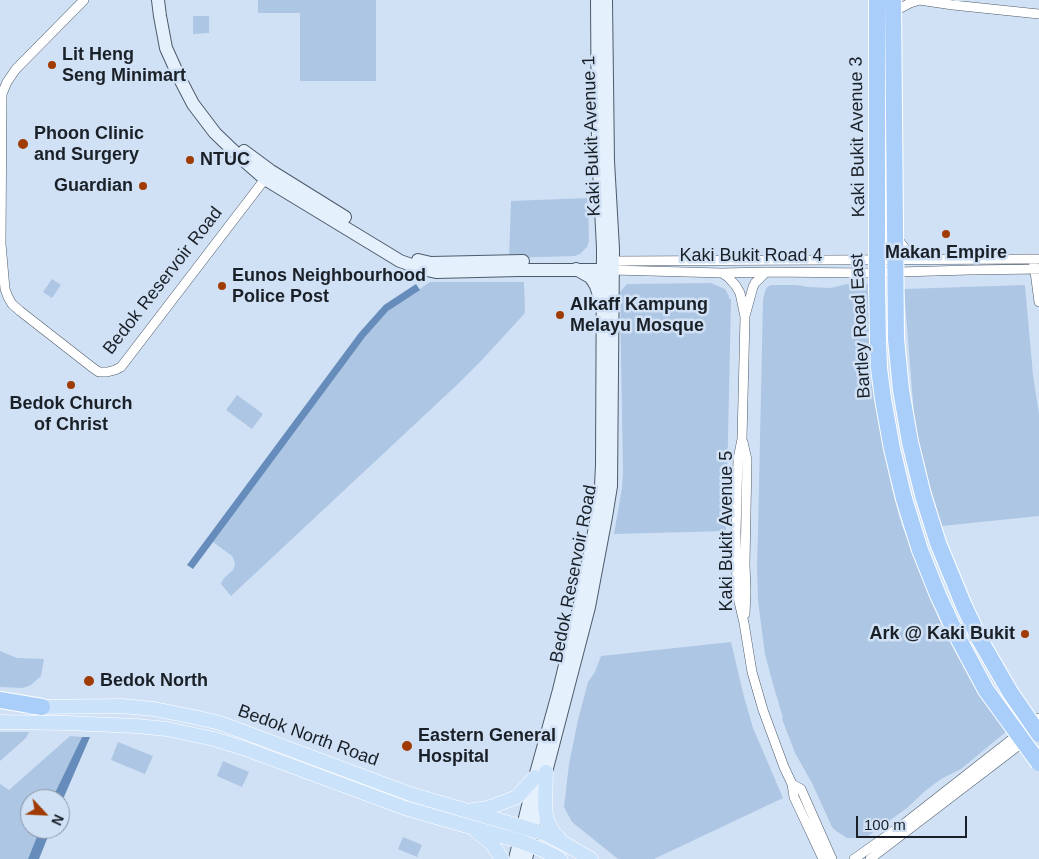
<!DOCTYPE html>
<style>
body{margin:0}
#map{position:relative;width:1039px;height:859px;overflow:hidden;background:#d1e1f5;font-family:Arial,sans-serif}
canvas{display:block}
.north{position:absolute;left:20px;top:789px;width:50px;height:50px;box-sizing:border-box;background:#d1e1f5;border:1px solid #8894a3;border-radius:50%;rotate:115deg;font-size:14px;font-weight:700;line-height:20px;text-align:center;color:#1a2028}
.north::after{content:'';display:block;margin:auto;width:18px;height:22px;background:#9f3b03;clip-path:polygon(50% 0,100% 100%,50% 72%,0 100%)}
.scale{position:absolute;left:856px;top:816px;width:111px;height:22px;box-sizing:border-box;border:2px solid #1a2028;border-top:0;padding-left:6px;font-size:15px;line-height:18px;white-space:nowrap;color:#1a2028;-webkit-text-stroke:4px #d1e1f5;paint-order:stroke}
</style>
<div id="map">
<canvas width="1039" height="859"></canvas>
<div class="north">N</div>
<div class="scale">100 m</div>
</div>
<script>
const ctx = document.querySelector('canvas').getContext('2d');
ctx.lineJoin = 'round';
function fillPath(path, color) { ctx.fillStyle = color; ctx.fill(path, 'evenodd'); }
const poly = rows => new Path2D(rows.map(r => 'M' + r).join(''));
function trace(path, color, width, dash) { ctx.strokeStyle = color; ctx.lineWidth = width; ctx.lineCap = dash ? 'butt' : 'round'; ctx.setLineDash(dash || []); ctx.stroke(path); }
function write(font, color, halo, rows, align = 'center') {
  ctx.font = font + ' Arial,sans-serif'; ctx.lineWidth = 5; ctx.setLineDash([]); ctx.textBaseline = 'middle'; ctx.strokeStyle = halo; ctx.fillStyle = color; for (const [text, x, y, turn = 0] of rows) {
    ctx.save(); ctx.translate(x, y); ctx.rotate((+turn || 0) * Math.PI / 180); ctx.textAlign = isNaN(turn) ? turn : align; if (halo) ctx.strokeText(text, 0, 0); ctx.fillText(text, 0, 0); ctx.restore();
  }
}
fillPath(poly([
 [258,0,376,0,376,81,300,81,300,13,258,13],
 [193,16,209,16,209,33,193,34],
 [588,198,589,241,587,247,580,254,575,256,509,258,511,201],
 [52,279,61,285,52,298,43,292],
 [430,282,524,282,525,313,481,361,459,383,231,596,221,584,224,578,233,570,235,565,234,560,232,556,213,542,365,337,388,311],
 [711,283,725,289,729,296,729,299,731,299,726,531,614,534,622,488,623,473,620,292,627,284],
 [872,283,879,422,892,489,902,526,933,599,938,617,949,640,960,654,1007,731,961,769,941,779,925,791,907,808,868,836,858,838,847,838,836,831,832,827,812,783,795,753,782,719,783,718,771,677,765,654,758,601,757,564,758,532,763,300,765,291,767,287,771,285,797,285,808,287,831,288,847,284,861,286,866,284],
 [1025,285,1033,375,1039,414,1039,516,942,526,916,440,904,289],
 [237,395,263,414,252,429,226,410],
 [731,642,743,693,753,728,783,798,654,859,618,859,572,822,564,807,569,764,578,720,588,682,595,672,601,656],
 [0,651,17,658,44,659,41,676,31,685,23,688,0,687],
 [0,732,29,732,26,738,0,761],
 [70,736,82,737,52,799,30,799,30,829,40,829,28,859,0,859,0,784,9,790],
 [118,742,153,756,145,774,111,760],
 [223,761,249,772,242,787,217,776],
 [403,837,422,845,417,857,398,849]
]), '#adc6e4');
fillPath(poly([
 [416,284,420,290,388,311,365,337,193,569,187,565,359,333,384,305],
 [82,737,90,737,60,806,60,799,52,799],
 [40,829,51,829,39,859,28,859]
]), '#658cba');
const street = poly([
 [84,0,16,69,7,82,2,94,1,244,5,289,8,297,12,304,20,311,93,368,99,372,107,372,115,370,121,367,268,175],
 [919,0,953,5,1039,14],
 [891,13,910,3,920,0],
 [897,238,907,251,921,258],
 [613,261,1039,259],
 [1034,264,1039,302],
 [613,270,722,273,766,272,865,273,969,270,1039,269],
 [722,273,728,277,736,286,740,293,745,317,742,439,738,459,736,532,737,593,744,623,752,672,763,710,784,767,792,784,794,797,823,859],
 [745,316,753,287,755,283,766,272],
 [743,442,747,460,745,564,746,592,745,614],
 [792,784,801,789,832,859],
 [854,859,905,823,1039,718],
 [870,859,1018,746,1039,728]
]);
const secondary = poly([
 [158,0,160,16,166,48,180,79,193,104,215,133,241,158,265,179,400,261,423,269,436,272,519,270,610,270],
 [244,151,271,171,345,217],
 [418,260,431,263,523,261],
 [576,269,590,277,593,281,596,286,600,298],
 [515,859,535,777,559,690,580,604,597,517,601,486,602,465,603,248,598,150,597,0],
 [526,859,546,772,589,607,606,517,611,486,613,249,608,161,606,0]
]);
const primary = poly([
 [31,707,122,706,154,709,194,717,220,723,410,794,546,834,565,844,591,859],
 [0,722,66,723,136,726,167,729,214,739,243,748,405,808,519,841,543,850,560,859],
 [546,772,545,807,547,820,554,833,559,838],
 [473,810,488,808,517,797,535,777],
 [476,831,492,844,502,859]
]);
const highway = poly([
 [964,606,980,640],
 [0,700,42,707]
]);
trace(street, '#4d5b6b', 10);
trace(secondary, '#4d5b6b', 14);
trace(primary, '#fff', 15);
trace(highway, '#fff', 18);
trace(street, '#fff', 9);
trace(secondary, '#e5f0fd', 12);
trace(primary, '#cbe2fb', 14);
trace(highway, '#a9cef9', 16);
const highwayBridge = poly([
 [877,0,877,286,878,343,879,368,883,399,892,449,904,499,920,550,938,595,957,636,986,690,1039,763],
 [893,0,896,339,901,390,910,442,923,495,938,543,964,606],
 [980,640,1010,692,1039,734]
]);
trace(highwayBridge, '#fff', 18, []);
trace(highwayBridge, '#a9cef9', 16);
for (const [x, y, r, color] of [
 [52,65,5,"#9f3b03"],
 [23,144,6,"#9f3b03"],
 [190,160,5,"#9f3b03"],
 [143,186,5,"#9f3b03"],
 [946,234,5,"#9f3b03"],
 [222,286,5,"#9f3b03"],
 [560,315,5,"#9f3b03"],
 [71,385,5,"#9f3b03"],
 [1025,634,5,"#9f3b03"],
 [89,681,6,"#9f3b03"],
 [407,746,6,"#9f3b03"]
]) { const dot = new Path2D(); dot.arc(x, y, r, 0, 2 * Math.PI); ctx.fillStyle = color; ctx.fill(dot); trace(dot, '#d1e1f5', 2); }
write('bold 18px', '#1a2028', '#d1e1f5', [
 ["Lit Heng",62,55],
 ["Seng Minimart",62,76],
 ["Phoon Clinic",34,134],
 ["and Surgery",34,155],
 ["NTUC",200,160],
 ["Guardian",133,186,"right"],
 ["Makan Empire",946,253,"center"],
 ["Eunos Neighbourhood",232,276],
 ["Police Post",232,297],
 ["Alkaff Kampung",570,305],
 ["Melayu Mosque",570,326],
 ["Bedok Church",71,404,"center"],
 ["of Christ",71,425,"center"],
 ["Ark @ Kaki Bukit",1015,634,"right"],
 ["Bedok North",100,681],
 ["Eastern General",418,736],
 ["Hospital",418,757]
], 'left');
write('18px', '#1a2028', '#d1e1f5', [
 ["Kaki Bukit Avenue 1",592,136,-92],
 ["Kaki Bukit Avenue 3",858,137,-91],
 ["Kaki Bukit Road 4",751,256],
 ["Bedok Reservoir Road",163,281,-52],
 ["Bartley Road East",861,326,-93],
 ["Kaki Bukit Avenue 5",727,531,-90],
 ["Bedok Reservoir Road",574,574,-79],
 ["Bedok North Road",308,736,20]
]);
</script>
